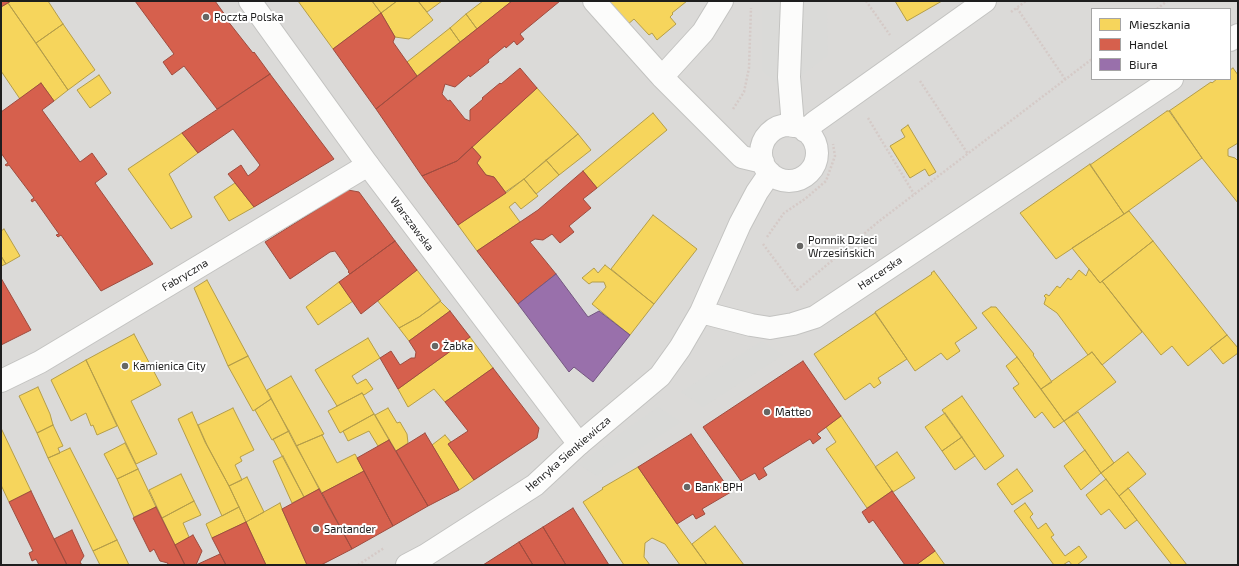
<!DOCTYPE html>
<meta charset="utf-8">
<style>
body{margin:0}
#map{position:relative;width:1239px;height:566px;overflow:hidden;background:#ecebe7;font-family:"Exo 2",sans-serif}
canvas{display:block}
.frame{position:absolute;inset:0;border:2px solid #1e1e1e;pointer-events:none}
.legend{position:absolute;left:1091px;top:8px;width:140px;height:72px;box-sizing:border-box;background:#fff;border:1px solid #a5a5a5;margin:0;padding:5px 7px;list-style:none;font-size:12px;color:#1e1e1e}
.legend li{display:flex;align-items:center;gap:8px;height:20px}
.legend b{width:20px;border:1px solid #a5a5a5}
</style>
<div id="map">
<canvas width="1239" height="566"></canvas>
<div class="frame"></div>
<ul class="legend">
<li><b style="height:11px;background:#f6d55c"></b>Mieszkania</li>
<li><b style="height:11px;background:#d6604d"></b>Handel</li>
<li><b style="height:11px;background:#9970ab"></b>Biura</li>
</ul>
</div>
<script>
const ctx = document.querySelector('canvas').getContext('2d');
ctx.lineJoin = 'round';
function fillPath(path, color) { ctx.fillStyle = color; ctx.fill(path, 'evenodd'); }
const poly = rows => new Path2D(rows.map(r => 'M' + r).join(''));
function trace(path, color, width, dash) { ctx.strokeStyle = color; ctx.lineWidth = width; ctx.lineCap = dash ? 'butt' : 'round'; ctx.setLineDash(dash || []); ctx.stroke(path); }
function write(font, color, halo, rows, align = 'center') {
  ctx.font = font + ' "Exo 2",sans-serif'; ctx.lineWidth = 4; ctx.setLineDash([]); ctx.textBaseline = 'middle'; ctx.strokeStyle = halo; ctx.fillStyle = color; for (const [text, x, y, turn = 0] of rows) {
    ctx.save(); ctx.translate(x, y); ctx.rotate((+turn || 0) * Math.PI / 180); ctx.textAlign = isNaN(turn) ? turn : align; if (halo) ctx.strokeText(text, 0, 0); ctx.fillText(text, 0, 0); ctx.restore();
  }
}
fillPath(poly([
 [1,1,1238,1,1238,565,1,565],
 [1092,9,1230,9,1230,79,1092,79]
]), '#dbdad8');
fillPath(poly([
 [762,1,827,1,828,55,790,84,790,94,762,70],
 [762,341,783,355,703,407,681,392],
 [658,407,681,422,597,476,578,464]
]), '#dadad8');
const homes = poly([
 [11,1,48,1,63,24,36,43,8,3,11,1],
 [298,1,372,1,381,13,333,49,298,1],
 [372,1,397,1,381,13,372,1],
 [397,1,418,1,433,20,409,39,395,37,381,13,397,1],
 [418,1,442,1,427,12,418,1],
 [483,1,512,1,477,29,466,14,483,1],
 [605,1,687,1,672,13,673,14,670,17,676,24,657,40,652,33,649,35,634,19,627,25,605,1],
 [895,1,942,1,907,21,895,1],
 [8,3,68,90,54,101,41,83,20,99,1,71,1,7,8,3],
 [466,14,477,29,460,42,450,28,466,14],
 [63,24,95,70,68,90,36,43,63,24],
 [450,28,460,42,417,76,407,62,450,28],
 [1233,68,1238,75,1238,143,1228,149,1228,156,1235,158,1238,161,1238,203,1202,158,1169,111,1211,82,1212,83,1217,79,1230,79,1230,70,1233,68],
 [99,75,111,93,90,108,77,90,99,75],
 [537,88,578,134,524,179,506,193,494,177,486,175,477,163,481,157,472,147,537,88],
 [1167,111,1170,111,1202,158,1124,214,1090,165,1167,111],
 [653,113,667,130,597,188,583,171,653,113],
 [908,125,936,172,929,176,925,169,910,178,890,146,905,137,901,130,908,125],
 [182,133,198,153,169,174,192,217,171,229,128,169,182,133],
 [578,134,591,150,559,175,546,160,578,134],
 [546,160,559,175,536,194,524,179,546,160],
 [1090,164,1124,214,1056,259,1020,213,1090,164],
 [524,179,538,196,521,209,515,202,509,207,520,222,477,251,458,225,524,179],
 [235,183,254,207,229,221,214,197,235,183],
 [1129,211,1153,241,1100,283,1072,248,1129,211],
 [653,215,697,249,654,304,611,269,653,215],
 [4,229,20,256,6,264,1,256,1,231,4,229],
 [1153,241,1227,335,1188,366,1172,346,1161,355,1102,281,1153,241],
 [1,256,6,264,1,266,1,256],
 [605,265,654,304,630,335,592,304,606,287,604,282,592,282,589,284,582,278,594,268,598,273,605,265],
 [1089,269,1100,283,1102,281,1142,332,1102,365,1092,352,1088,355,1057,313,1044,304,1046,298,1044,296,1046,294,1049,296,1057,286,1060,288,1068,278,1071,280,1079,270,1086,276,1089,269],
 [417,270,441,301,419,317,399,328,377,300,417,270],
 [934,271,977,328,955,343,960,351,947,360,941,353,915,371,875,312,932,274,931,273,934,271],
 [207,280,248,356,228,366,194,288,207,280],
 [339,282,353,301,318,325,306,307,339,282],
 [440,301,450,311,409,341,399,328,419,317,440,301],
 [991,307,996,307,1034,354,1033,355,1052,382,1041,389,1017,357,982,313,991,307],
 [875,313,907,359,878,378,881,383,874,388,870,383,845,400,814,354,875,313],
 [134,334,161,385,131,401,157,454,136,464,86,360,134,334],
 [1227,335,1238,348,1238,353,1223,364,1210,348,1227,335],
 [470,337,493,368,445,402,434,389,408,407,398,389,470,337],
 [368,338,380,358,352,376,357,384,366,379,373,389,364,395,362,393,337,406,315,370,368,338],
 [1092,352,1116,382,1064,421,1041,389,1092,352],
 [248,356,271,399,253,411,228,366,248,356],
 [1017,357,1064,421,1054,428,1042,412,1035,418,1013,388,1019,384,1006,366,1017,357],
 [86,360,117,426,97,435,93,425,91,426,86,413,71,421,51,380,86,360],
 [291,376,324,434,296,446,267,390,291,376],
 [38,387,50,414,53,425,37,433,19,396,38,387],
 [362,393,374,414,340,433,328,411,362,393],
 [962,396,1004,456,985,470,942,410,962,396],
 [271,399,289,431,272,440,255,410,271,399],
 [233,408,254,450,240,457,242,461,235,465,242,480,229,486,207,445,198,425,233,408],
 [388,408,397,423,400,422,407,434,408,443,396,451,375,415,388,408],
 [192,412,205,442,229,486,239,507,222,516,178,419,192,412],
 [1078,412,1114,463,1101,473,1064,421,1078,412],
 [945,413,962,437,942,451,925,427,945,413],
 [374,414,389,440,378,446,369,431,348,441,343,431,374,414],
 [841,416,892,491,867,508,826,449,836,442,826,427,841,416],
 [53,425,63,446,58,448,60,453,48,458,37,433,53,425],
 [1,428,31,491,9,502,1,485,1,428],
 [289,431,319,489,304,497,273,439,289,431],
 [322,435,337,463,355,454,364,471,322,493,296,446,322,435],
 [445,435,451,442,448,444,474,480,459,490,432,445,445,435],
 [962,437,975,456,955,470,942,451,962,437],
 [125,443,138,469,117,479,104,454,125,443],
 [70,448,117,540,93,551,48,458,70,448],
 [1085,450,1101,473,1081,490,1064,466,1085,450],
 [897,452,915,478,893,492,875,467,897,452],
 [1128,452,1146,474,1119,496,1101,473,1128,452],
 [283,456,304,497,292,503,273,461,283,456],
 [638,467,682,531,707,565,680,565,665,544,652,538,645,543,644,557,650,565,624,565,583,502,603,489,602,488,638,467],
 [138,469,156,507,134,517,117,479,138,469],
 [1017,469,1033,491,1012,505,997,484,1017,469],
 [181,474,194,501,162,518,149,490,181,474],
 [247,477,264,512,246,522,229,486,247,477],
 [1106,479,1137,520,1125,529,1109,509,1101,515,1086,495,1106,479],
 [1128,488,1187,565,1172,565,1137,520,1119,496,1128,488],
 [194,501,201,515,183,523,189,537,175,545,162,518,194,501],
 [280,503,282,509,307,565,266,565,246,522,280,503],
 [1025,503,1033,514,1030,517,1038,529,1046,523,1054,535,1051,537,1065,556,1079,546,1087,557,1077,565,1072,565,1069,561,1063,565,1054,565,1014,511,1025,503],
 [239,507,246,522,212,538,206,524,239,507],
 [715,526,744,565,707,565,692,544,715,526],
 [117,540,129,565,100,565,93,551,117,540],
 [935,551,945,565,916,565,935,551]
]);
fillPath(homes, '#f6d55c');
trace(homes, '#b59e49', 1);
const shops = poly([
 [1,1,11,1,1,7,1,1],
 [135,1,215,1,228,19,227,20,253,53,254,52,270,74,217,109,184,66,172,75,163,62,174,54,135,1],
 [512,1,560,1,520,34,524,39,517,45,514,41,506,48,505,46,488,60,489,62,470,77,469,75,455,87,445,84,442,94,448,101,450,100,465,119,470,121,470,110,483,99,482,98,500,83,501,84,520,68,537,88,457,161,422,176,376,109,512,1],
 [381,13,395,37,393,42,417,76,376,109,333,49,381,13],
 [270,74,334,159,254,207,228,174,241,165,248,176,256,170,260,165,233,129,198,153,182,133,270,74],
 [41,83,54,101,42,110,80,162,92,153,107,174,95,183,153,264,101,291,61,235,58,237,56,235,59,234,35,200,32,202,31,200,34,198,9,165,7,166,5,165,8,163,1,153,1,112,41,83],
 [472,147,481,157,477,163,486,175,494,177,506,193,458,225,422,176,457,161,472,147],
 [583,171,597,188,583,199,591,208,569,226,574,232,560,243,552,234,543,240,535,239,530,242,556,274,518,304,477,251,538,210,583,171],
 [348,190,359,192,395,241,350,274,348,272,349,271,335,251,330,252,290,279,265,242,348,190],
 [395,241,417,270,361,314,339,282,395,241],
 [1,278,31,330,1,345,1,278],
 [450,311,470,337,398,389,380,358,391,351,400,365,411,358,415,358,416,352,409,341,450,311],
 [803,361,841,416,817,434,821,438,813,444,810,439,763,468,767,475,759,480,755,473,741,481,703,427,803,361],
 [493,368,539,428,537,438,474,480,448,444,468,431,445,402,493,368],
 [425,433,459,490,428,506,396,451,425,433],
 [691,434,731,492,702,509,705,514,696,519,693,514,677,524,638,467,691,434],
 [389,440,428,506,393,526,357,458,389,440],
 [364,471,393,526,352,549,322,493,364,471],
 [319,489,352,549,321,565,307,565,282,509,319,489],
 [31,491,54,539,67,565,39,565,36,559,32,561,29,553,33,551,9,502,31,491],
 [892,491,935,551,916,565,905,565,873,520,869,523,862,512,892,491],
 [156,507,185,565,167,565,168,563,160,561,154,549,150,552,133,518,156,507],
 [573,508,609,565,566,565,543,527,573,508],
 [246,522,266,565,226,565,212,538,246,522],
 [543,527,566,565,533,565,519,542,543,527],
 [72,530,84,556,80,562,82,565,67,565,54,539,72,530],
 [193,535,202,551,196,565,185,565,175,545,193,535],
 [519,542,533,565,483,565,519,542],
 [220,554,226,565,196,565,220,554]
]);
fillPath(shops, '#d6604d');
trace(shops, '#9f4c3f', 1);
const offices = poly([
 [556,274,588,317,599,311,630,335,593,382,574,367,569,372,518,304,556,274]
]);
fillPath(offices, '#9970ab');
trace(offices, '#745781', 1);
const pedestrian = poly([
 [250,1,368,165,579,444]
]);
const minor = poly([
 [594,1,662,77,742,157,763,162],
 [792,1,789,77,793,126],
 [1230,40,1238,35],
 [662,77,703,32,722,1],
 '761 153a28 28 0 1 1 56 0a28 28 0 1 1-56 0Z',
 [805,131,815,122,985,1],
 [701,312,751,325,770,328,793,324,815,317,1172,79],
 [1,381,40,362,368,165],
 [407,565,426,555,535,485,579,444,660,376,680,348,701,312,740,224,757,192,770,173]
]);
trace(pedestrian, '#c3c3c1', 24);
trace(minor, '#c3c3c1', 24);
trace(poly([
 [866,1,890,35],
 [1017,8,1065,79],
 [1157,9,1167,1],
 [1011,12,1026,1],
 [920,81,968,154],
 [733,109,744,92,749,68,751,8],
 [868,118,914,194],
 [767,237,784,213,805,199,826,181,835,156,833,144],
 [763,244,798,291],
 [797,290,878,222,1092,59],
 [358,565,384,548]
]), '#d5cac7', 2.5, [2, 2]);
trace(pedestrian, '#fcfcfb', 22);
trace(minor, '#fcfcfb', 22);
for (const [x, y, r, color] of [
 [206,17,4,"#666664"],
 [800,246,4,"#666664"],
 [435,346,4,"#666664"],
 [125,366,4,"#666664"],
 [767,412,4,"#666664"],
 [687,487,4,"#666664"],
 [316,529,4,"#666664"]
]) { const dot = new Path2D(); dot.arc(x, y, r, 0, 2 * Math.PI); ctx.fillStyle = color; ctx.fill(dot); trace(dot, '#fff', 1.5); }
write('11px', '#1e1e1e', '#fff', [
 ["Poczta Polska",214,17],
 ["Pomnik Dzieci",808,240],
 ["Wrzesińskich",808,253],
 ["Żabka",443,346],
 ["Kamienica City",133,366],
 ["Matteo",775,412],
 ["Bank BPH",695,487],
 ["Santander",324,529]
], 'left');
write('11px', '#1e1e1e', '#fff', [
 ["Warszawska",412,224,53],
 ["Harcerska",880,273,-34],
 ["Fabryczna",185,275,-31],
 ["Henryka Sienkiewicza",568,454,-41]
]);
</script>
